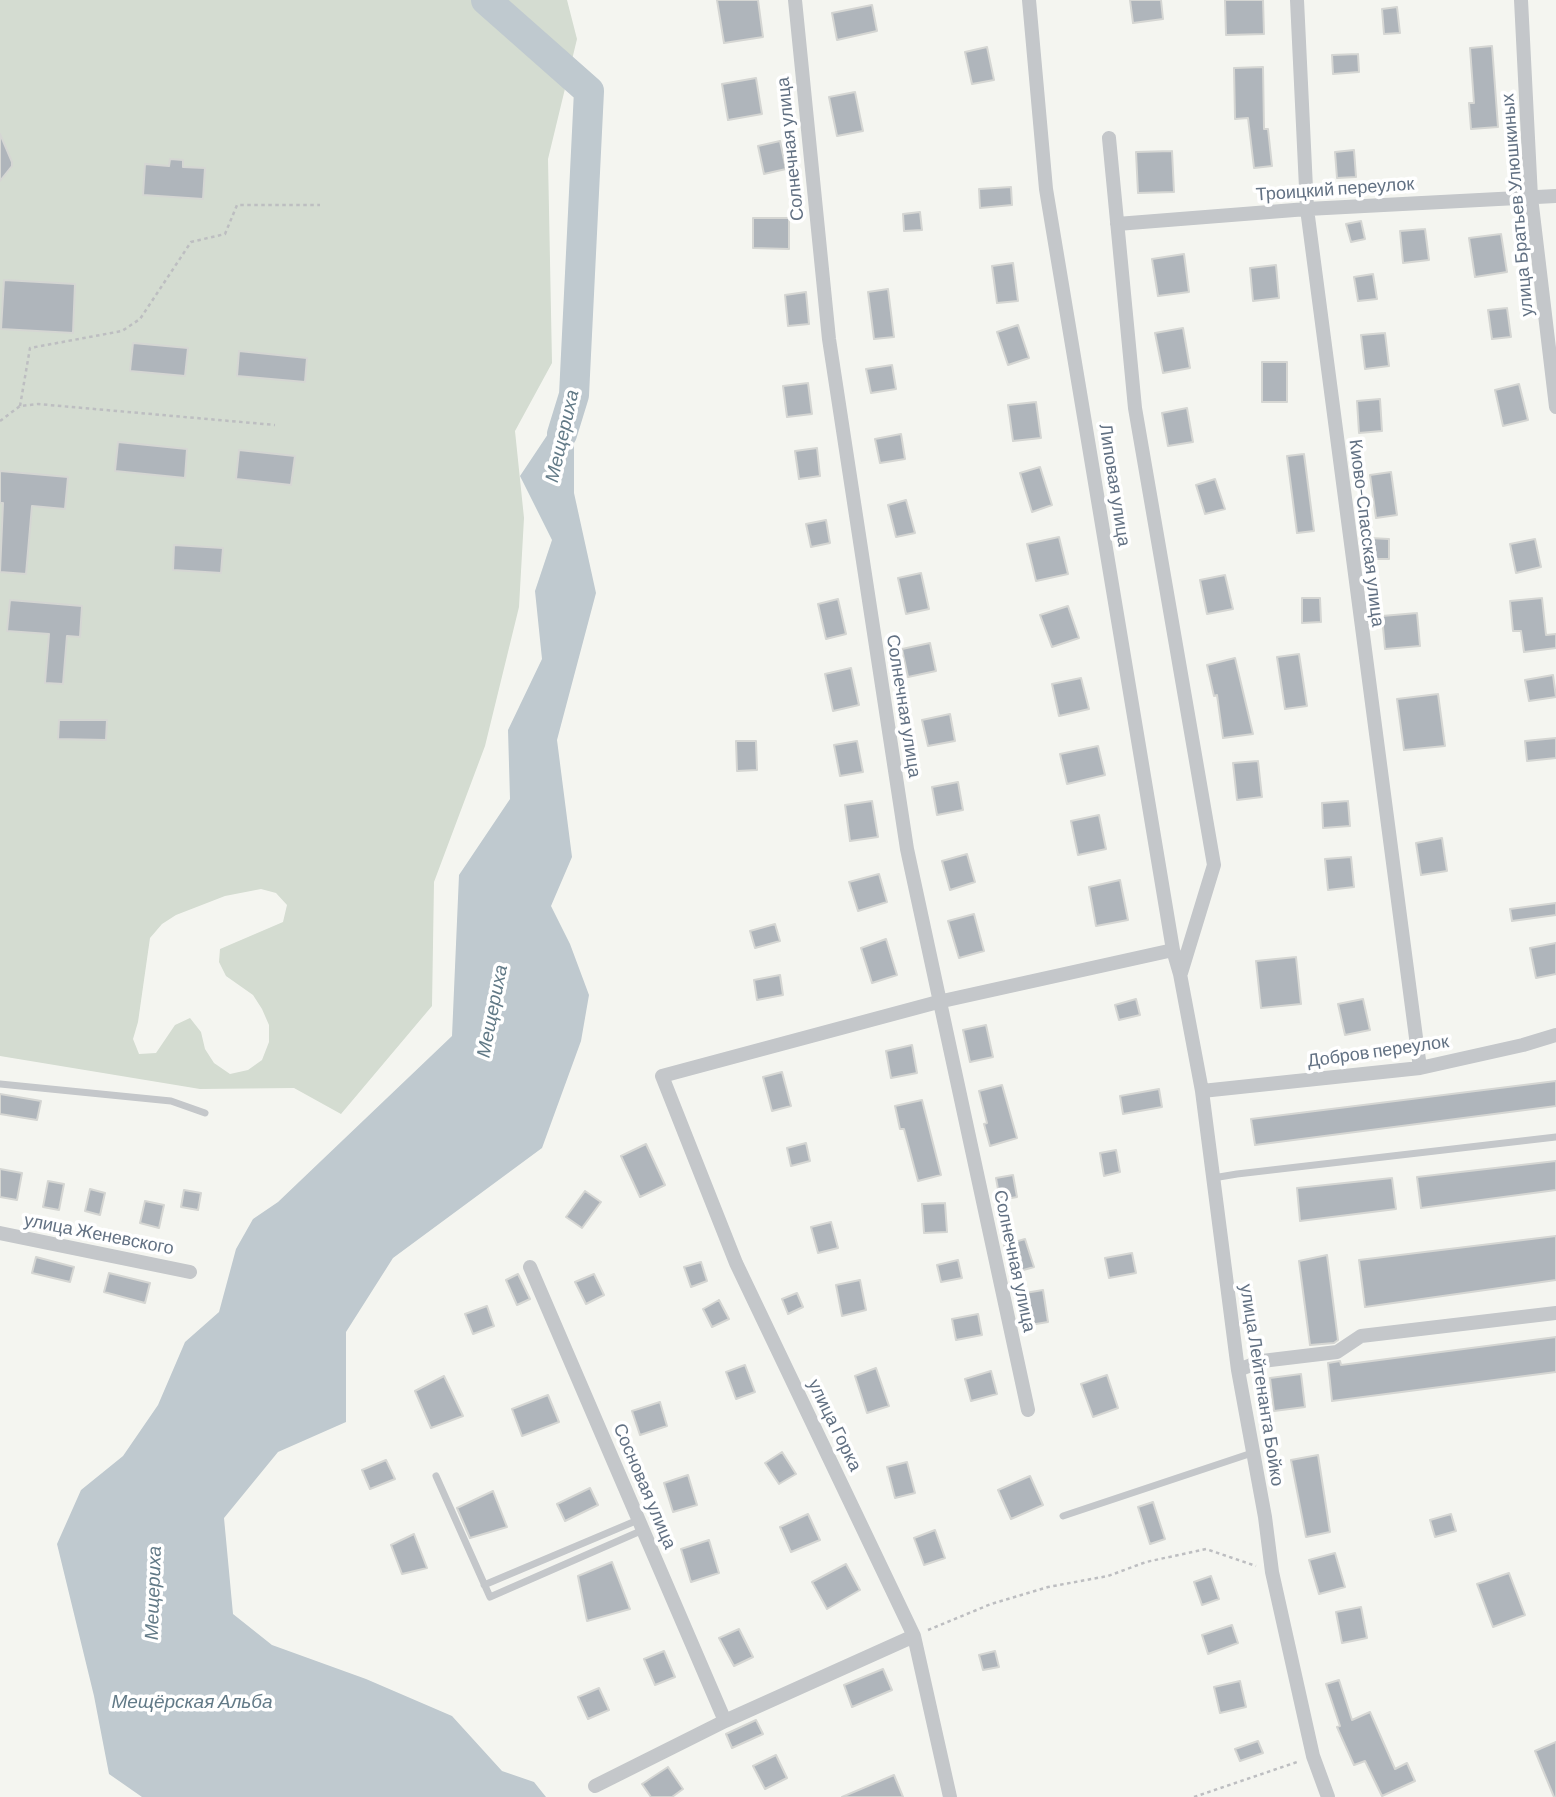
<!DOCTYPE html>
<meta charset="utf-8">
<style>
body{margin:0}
canvas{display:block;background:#f4f5f0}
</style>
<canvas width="1556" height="1797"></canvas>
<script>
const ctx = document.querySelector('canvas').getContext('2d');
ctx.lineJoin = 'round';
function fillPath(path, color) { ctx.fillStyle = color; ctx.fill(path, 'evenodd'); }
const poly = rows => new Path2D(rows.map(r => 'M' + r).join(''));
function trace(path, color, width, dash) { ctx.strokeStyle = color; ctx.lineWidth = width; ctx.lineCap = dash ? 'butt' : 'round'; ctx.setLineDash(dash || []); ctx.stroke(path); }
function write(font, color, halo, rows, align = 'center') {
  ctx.font = font + ' Barlow,sans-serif'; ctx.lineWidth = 7; ctx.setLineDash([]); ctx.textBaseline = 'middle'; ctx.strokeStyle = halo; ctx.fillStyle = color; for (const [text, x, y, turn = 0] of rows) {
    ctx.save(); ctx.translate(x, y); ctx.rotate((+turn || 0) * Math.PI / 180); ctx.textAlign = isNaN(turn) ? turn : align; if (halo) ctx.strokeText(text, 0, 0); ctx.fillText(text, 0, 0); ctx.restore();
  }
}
fillPath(poly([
 [0,0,567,0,577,39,548,159,552,363,515,431,524,518,519,607,485,746,434,882,432,1006,341,1114,294,1088,200,1089,0,1056],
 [261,889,276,893,287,905,283,922,220,949,219,962,226,976,253,995,262,1009,269,1025,269,1042,262,1060,248,1070,230,1074,214,1063,205,1049,201,1032,190,1018,175,1025,156,1053,139,1054,133,1039,138,1022,150,938,162,924,176,915,225,896]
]), '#d4dcd1');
fillPath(poly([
 [574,395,574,493,596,593,557,740,572,857,551,906,570,944,589,995,581,1041,542,1148,393,1258,346,1332,346,1422,278,1452,224,1518,233,1614,272,1645,366,1679,452,1716,502,1771,534,1782,546,1797,142,1797,109,1774,94,1696,57,1544,81,1490,123,1456,158,1405,185,1342,219,1312,236,1249,253,1219,278,1202,452,1036,459,875,510,799,508,730,542,659,535,591,552,540,520,476]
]), '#bfc9cf');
trace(poly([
 [486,0,589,91,574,395,562,434]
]), '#bfc9cf', 30);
const building = poly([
 [717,0,758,0,763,37,724,43,717,0],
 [1130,0,1161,0,1163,19,1133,23,1130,0],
 [1225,0,1263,0,1264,34,1226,35,1225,0],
 [872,5,877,31,837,40,832,13,872,5],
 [1397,7,1400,33,1384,34,1382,9,1397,7],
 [1492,46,1498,127,1471,129,1469,103,1474,103,1470,48,1492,46],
 [987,47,994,80,972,84,965,52,987,47],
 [1358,54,1359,72,1333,74,1332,55,1358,54],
 [1263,67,1264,129,1268,129,1272,166,1254,168,1248,118,1235,119,1234,68,1263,67],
 [756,78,762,114,728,120,722,84,756,78],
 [855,92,863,131,837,136,829,97,855,92],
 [0,134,12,162,12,166,0,181,0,134],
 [780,141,786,169,764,174,758,146,780,141],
 [1354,150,1356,177,1337,178,1335,152,1354,150],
 [1172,151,1174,192,1138,193,1136,152,1172,151],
 [170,159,183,160,183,167,205,168,203,199,143,195,145,164,169,166,170,159],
 [1011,187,1012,205,980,208,979,189,1011,187],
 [920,212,922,230,904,231,903,214,920,212],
 [753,218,789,218,789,249,753,248,753,218],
 [1361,221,1365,239,1351,242,1346,224,1361,221],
 [1425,229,1429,260,1403,263,1400,231,1425,229],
 [1501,234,1507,272,1475,277,1469,238,1501,234],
 [1184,254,1189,292,1158,296,1152,259,1184,254],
 [1013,263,1018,301,997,303,992,266,1013,263],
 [1276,265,1279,298,1253,301,1250,268,1276,265],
 [1373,274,1377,299,1358,301,1354,277,1373,274],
 [4,280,75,284,73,333,1,329,4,280],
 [888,289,894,337,874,339,868,292,888,289],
 [806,292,809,324,788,326,785,295,806,292],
 [1507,308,1511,337,1492,339,1488,310,1507,308],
 [1018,325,1029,358,1008,365,997,332,1018,325],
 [1183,328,1190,368,1163,373,1155,333,1183,328],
 [1385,333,1389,366,1365,369,1361,335,1385,333],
 [133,343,188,348,185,376,130,371,133,343],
 [239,351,307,358,305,382,237,376,239,351],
 [1262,362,1287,362,1287,402,1262,402,1262,362],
 [892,365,896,389,871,393,866,369,892,365],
 [808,383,812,414,787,417,783,386,808,383],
 [1519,384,1528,420,1503,426,1495,390,1519,384],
 [1380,399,1382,431,1359,433,1357,401,1380,399],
 [1036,402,1041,438,1013,441,1008,405,1036,402],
 [1187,408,1193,442,1168,446,1162,413,1187,408],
 [901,434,905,459,880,463,875,439,901,434],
 [118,442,187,449,185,478,115,471,118,442],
 [817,448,820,476,799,479,795,451,817,448],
 [239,450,295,456,291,485,236,479,239,450],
 [1304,454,1314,531,1297,533,1287,456,1304,454],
 [1040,467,1052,505,1032,512,1020,473,1040,467],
 [0,471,68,477,65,509,32,506,26,574,0,572,3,503,0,503,0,471],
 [1391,472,1397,515,1376,518,1370,475,1391,472],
 [1215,479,1225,509,1205,514,1196,485,1215,479],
 [906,500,915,533,896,537,888,505,906,500],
 [826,520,830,543,811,547,806,524,826,520],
 [1059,537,1068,574,1036,581,1027,544,1059,537],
 [1370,538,1389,539,1389,559,1369,559,1370,538],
 [1535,539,1541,567,1516,573,1510,544,1535,539],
 [174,545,223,548,221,573,173,570,174,545],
 [921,573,929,609,906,614,898,578,921,573],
 [1225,575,1233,609,1207,614,1200,580,1225,575],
 [1302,598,1320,598,1321,622,1302,623,1302,598],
 [1542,598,1546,635,1556,634,1556,648,1524,652,1521,631,1513,631,1510,601,1542,598],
 [838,599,846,634,826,639,818,604,838,599],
 [10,600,82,606,80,637,67,636,63,684,45,683,49,634,7,631,10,600],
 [1068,606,1079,638,1052,647,1040,615,1068,606],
 [1417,613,1420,646,1385,649,1382,616,1417,613],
 [930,643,936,671,908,677,902,649,930,643],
 [1299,654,1307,706,1285,709,1277,657,1299,654],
 [1235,658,1253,734,1223,738,1217,695,1214,696,1207,665,1235,658],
 [851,668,859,705,833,711,825,674,851,668],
 [1553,675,1556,697,1529,701,1525,680,1553,675],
 [1081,678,1089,709,1059,716,1052,684,1081,678],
 [1438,694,1445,746,1404,750,1397,699,1438,694],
 [950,714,955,741,928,746,922,720,950,714],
 [59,720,107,720,106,740,58,739,59,720],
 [1556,738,1556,758,1527,761,1525,741,1556,738],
 [736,741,756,741,757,770,737,771,736,741],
 [857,741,863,772,840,776,834,745,857,741],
 [1098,746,1105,775,1067,784,1060,754,1098,746],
 [1258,761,1262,797,1237,800,1233,763,1258,761],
 [958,782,963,810,937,815,932,787,958,782],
 [872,801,878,837,850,841,845,805,872,801],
 [1348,801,1350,826,1323,828,1322,803,1348,801],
 [1099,815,1106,849,1078,855,1071,821,1099,815],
 [1442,838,1447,871,1421,875,1416,843,1442,838],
 [967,854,975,882,950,890,942,861,967,854],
 [1351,857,1354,887,1328,890,1325,859,1351,857],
 [879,874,887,902,858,911,849,882,879,874],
 [1120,880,1128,920,1096,926,1089,887,1120,880],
 [1556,903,1556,915,1512,921,1510,909,1556,903],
 [974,914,984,951,959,958,948,921,974,914],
 [775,924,780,941,755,948,750,931,775,924],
 [886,939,897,975,872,983,861,948,886,939],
 [1556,943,1556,974,1536,978,1530,948,1556,943],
 [1296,957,1301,1004,1261,1008,1256,961,1296,957],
 [780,975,783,995,757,1000,754,980,780,975],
 [1136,999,1140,1015,1119,1020,1115,1005,1136,999],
 [1363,999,1370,1030,1345,1035,1338,1004,1363,999],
 [986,1025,993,1057,970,1062,963,1030,986,1025],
 [912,1045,917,1073,891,1078,886,1051,912,1045],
 [782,1072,791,1106,772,1111,763,1077,782,1072],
 [1556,1081,1556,1106,1255,1145,1251,1119,1556,1081],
 [1002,1085,1017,1138,990,1146,984,1124,987,1123,979,1091,1002,1085],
 [1159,1089,1162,1107,1123,1114,1120,1096,1159,1089],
 [0,1094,41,1101,37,1120,0,1114,0,1094],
 [922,1100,941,1175,918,1181,904,1129,900,1129,895,1106,922,1100],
 [806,1143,810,1161,791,1166,787,1148,806,1143],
 [646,1144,665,1185,640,1197,621,1156,646,1144],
 [1116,1150,1120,1172,1104,1176,1100,1153,1116,1150],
 [1556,1161,1556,1190,1421,1208,1417,1177,1556,1161],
 [0,1169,22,1173,17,1200,0,1197,0,1169],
 [1013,1175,1017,1197,1000,1200,996,1178,1013,1175],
 [1392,1178,1396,1209,1300,1221,1297,1188,1392,1178],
 [48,1181,64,1184,59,1210,43,1207,48,1181],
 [90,1189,105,1193,100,1215,85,1211,90,1189],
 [184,1190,201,1193,198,1210,181,1207,184,1190],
 [585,1191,601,1202,582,1228,566,1217,585,1191],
 [145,1201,164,1205,159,1228,140,1223,145,1201],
 [945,1203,947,1232,924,1233,922,1204,945,1203],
 [831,1222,838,1248,818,1253,811,1227,831,1222],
 [1556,1236,1556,1280,1365,1307,1359,1260,1556,1236],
 [1025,1239,1034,1267,1013,1273,1004,1245,1025,1239],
 [1132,1253,1136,1273,1109,1278,1105,1258,1132,1253],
 [1327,1255,1338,1340,1334,1343,1310,1345,1299,1261,1327,1255],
 [36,1257,74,1267,70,1282,32,1273,36,1257],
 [958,1260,962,1278,941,1282,937,1265,958,1260],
 [701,1262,707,1281,691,1287,684,1267,701,1262],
 [109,1273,150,1283,145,1303,104,1292,109,1273],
 [518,1274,530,1299,517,1305,506,1280,518,1274],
 [594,1274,604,1295,586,1304,575,1282,594,1274],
 [860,1280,866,1310,842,1316,836,1285,860,1280],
 [1043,1290,1048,1322,1030,1325,1025,1293,1043,1290],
 [797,1293,803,1307,788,1314,782,1299,797,1293],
 [719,1300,729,1319,712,1327,703,1309,719,1300],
 [487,1306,494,1326,473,1334,465,1314,487,1306],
 [978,1314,982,1335,956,1340,952,1319,978,1314],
 [1556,1337,1556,1372,1332,1401,1328,1363,1340,1361,1341,1365,1556,1337],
 [745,1365,755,1392,736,1399,726,1372,745,1365],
 [876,1368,889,1406,867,1413,855,1376,876,1368],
 [991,1371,997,1394,971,1401,965,1379,991,1371],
 [1301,1374,1305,1407,1274,1411,1270,1378,1301,1374],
 [1107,1375,1118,1408,1093,1417,1081,1384,1107,1375],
 [444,1376,463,1416,431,1428,415,1391,444,1376],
 [548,1395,559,1422,522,1436,512,1409,548,1395],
 [660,1402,667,1426,640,1435,632,1411,660,1402],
 [782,1452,796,1474,779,1484,765,1463,782,1452],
 [1318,1455,1330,1532,1306,1537,1291,1460,1318,1455],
 [386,1460,395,1479,370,1489,362,1470,386,1460],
 [907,1462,915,1493,895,1498,887,1467,907,1462],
 [688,1475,697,1505,673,1512,664,1483,688,1475],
 [1030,1476,1043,1505,1011,1519,998,1490,1030,1476],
 [590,1488,598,1505,565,1521,557,1504,590,1488],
 [493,1491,507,1527,470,1538,457,1508,493,1491],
 [1153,1502,1165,1539,1150,1544,1138,1507,1153,1502],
 [808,1514,820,1540,791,1552,780,1527,808,1514],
 [1451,1514,1456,1531,1435,1537,1430,1520,1451,1514],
 [935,1530,945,1558,924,1565,914,1538,935,1530],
 [414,1534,427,1568,402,1574,391,1545,414,1534],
 [709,1540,719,1573,691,1582,681,1549,709,1540],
 [1335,1553,1345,1587,1319,1594,1309,1560,1335,1553],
 [612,1562,630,1609,587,1621,578,1576,612,1562],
 [846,1564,860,1590,827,1609,812,1582,846,1564],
 [1509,1573,1525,1615,1493,1627,1477,1584,1509,1573],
 [1211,1576,1219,1599,1202,1605,1194,1582,1211,1576],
 [1361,1607,1367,1638,1342,1643,1336,1612,1361,1607],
 [1232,1625,1238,1643,1208,1654,1202,1635,1232,1625],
 [739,1629,753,1657,734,1666,719,1638,739,1629],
 [664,1651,675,1677,655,1685,644,1659,664,1651],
 [995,1651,999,1667,983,1670,979,1655,995,1651],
 [883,1669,892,1690,852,1707,844,1685,883,1669],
 [1339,1680,1352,1720,1370,1712,1395,1769,1407,1763,1415,1781,1382,1796,1365,1761,1354,1765,1337,1727,1340,1726,1326,1684,1339,1680],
 [1240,1681,1246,1707,1220,1713,1214,1687,1240,1681],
 [599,1688,609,1710,588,1719,578,1697,599,1688],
 [756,1720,763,1734,732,1748,726,1734,756,1720],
 [1258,1741,1263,1753,1240,1761,1235,1749,1258,1741],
 [1556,1742,1556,1797,1554,1797,1535,1751,1556,1742],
 [776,1755,787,1778,765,1789,753,1766,776,1755],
 [668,1767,683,1789,672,1797,651,1797,642,1784,668,1767],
 [894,1775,903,1797,842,1797,894,1775]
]);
fillPath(building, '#afb5bb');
trace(building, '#d5d6d3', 2);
trace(poly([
 [20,406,30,348,122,331,140,319,191,242,225,234,237,205,320,205],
 [0,421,20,406,38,404,275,425],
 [928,1630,991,1604,1048,1587,1108,1576,1146,1562,1206,1549,1256,1566],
 [1194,1797,1300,1761]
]), '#bdbec1', 2.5, [3.5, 3.5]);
trace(poly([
 [0,1084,171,1101,205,1113],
 [1213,1178,1237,1174,1556,1137],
 [436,1476,490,1597,643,1530],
 [1063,1516,1252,1453],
 [484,1585,638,1520]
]), '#c4c7ca', 7);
trace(poly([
 [795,0,829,339,907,849,1028,1410],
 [1029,0,1046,189,1173,950,1180,974,1202,1091,1238,1370,1265,1517,1272,1572,1313,1756,1328,1797],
 [1297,0,1307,209,1420,1068],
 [1521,0,1531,197,1556,407],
 [1109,138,1135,408,1214,865,1181,973],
 [1117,224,1307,209,1556,196],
 [1202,1091,1420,1068,1523,1045,1556,1035],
 [0,1233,190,1272],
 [530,1267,725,1721],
 [1238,1370,1262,1361,1337,1352,1361,1336,1556,1313],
 [595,1786,725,1721,914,1636],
 [950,1797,914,1636,736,1263,662,1076,938,1002,1173,950]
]), '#c4c7ca', 14);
write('18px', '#627183', '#fff', [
 ["Солнечная улица",790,149,-96],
 ["Троицкий переулок",1335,189,-4],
 ["улица Братьев Улюшкиных",1517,205,-95],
 ["Липовая улица",1115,485,81],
 ["Киово-Спасская улица",1367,533,83],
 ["Солнечная улица",904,706,81],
 ["Добров переулок",1378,1051,-8],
 ["улица Женевского",99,1234,11],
 ["Солнечная улица",1015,1261,78],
 ["улица Лейтенанта Бойко",1262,1385,81],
 ["улица Горка",835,1425,64],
 ["Сосновая улица",645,1486,67]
]);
write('italic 19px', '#627a87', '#fff', [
 ["Мещериха",562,436,-77],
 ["Мещериха",492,1011,-79],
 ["Мещериха",153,1593,-88],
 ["Мещёрская Альба",192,1702]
]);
</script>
